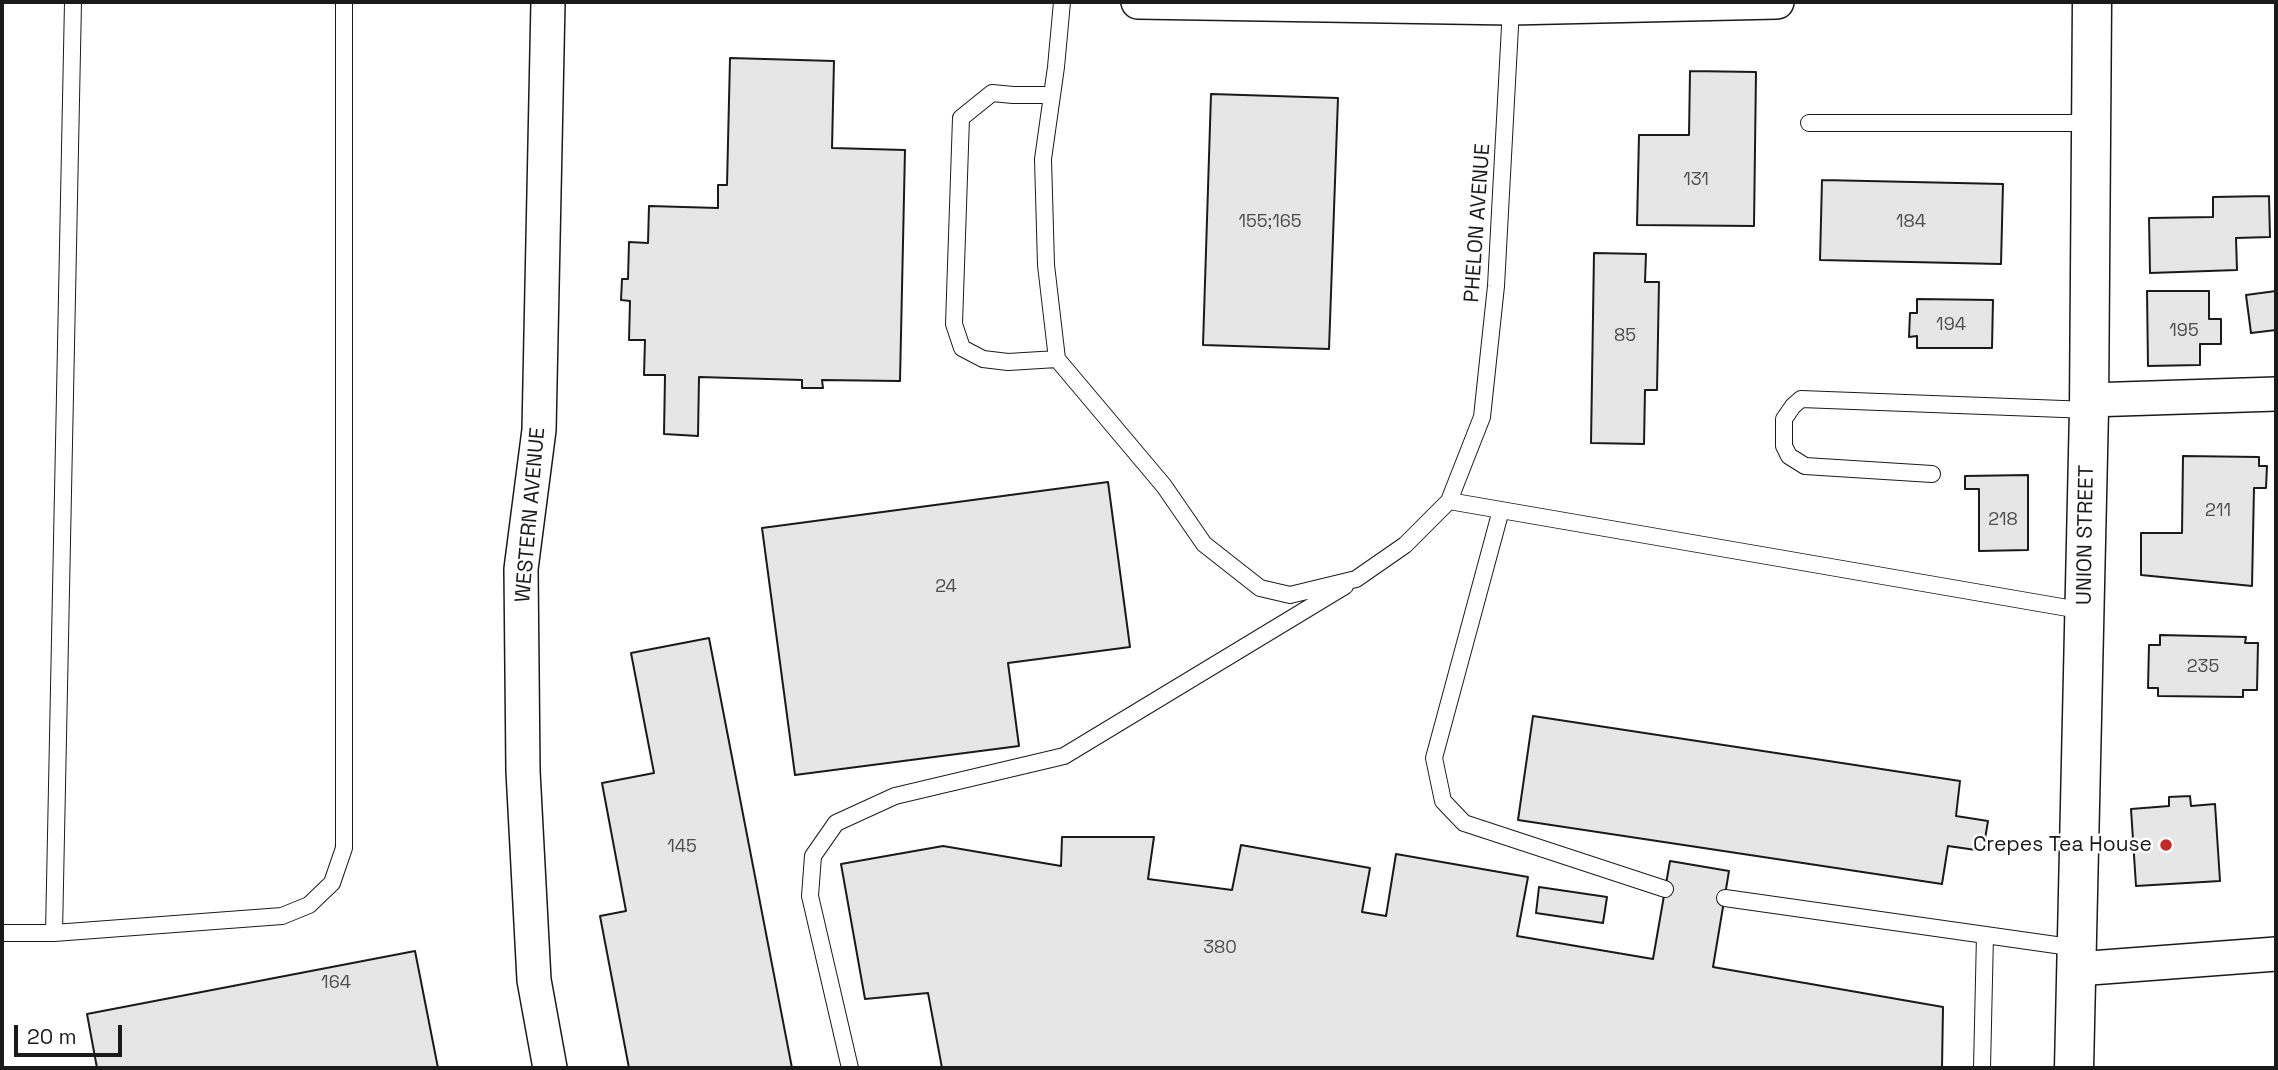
<!DOCTYPE html>
<style>
body{margin:0}
#map{position:relative;width:2278px;height:1070px;overflow:hidden;background:#fff;font-family:"Space Grotesk",sans-serif}
canvas{display:block}
.frame{position:absolute;inset:0;border:4px solid #1a1a1a;pointer-events:none}
.scale{position:absolute;left:14px;top:1025px;width:108px;height:32px;box-sizing:border-box;border:4px solid #1a1a1a;border-top:0;padding-left:9px;font-size:21px;line-height:24px;white-space:nowrap;color:#1a1a1a;-webkit-text-stroke:5px #fff;paint-order:stroke}
</style>
<div id="map">
<canvas width="2278" height="1070"></canvas>
<div class="frame"></div>
<div class="scale">20 m</div>
</div>
<script>
const ctx = document.querySelector('canvas').getContext('2d');
ctx.lineJoin = 'round';
function fillPath(path, color) { ctx.fillStyle = color; ctx.fill(path, 'evenodd'); }
const poly = rows => new Path2D(rows.map(r => 'M' + r).join(''));
function trace(path, color, width, dash) { ctx.strokeStyle = color; ctx.lineWidth = width; ctx.lineCap = dash ? 'butt' : 'round'; ctx.setLineDash(dash || []); ctx.stroke(path); }
function write(font, color, halo, rows, align = 'center') {
  ctx.font = font + ' "Space Grotesk",sans-serif'; ctx.lineWidth = 5; ctx.setLineDash([]); ctx.textBaseline = 'middle'; ctx.strokeStyle = halo; ctx.fillStyle = color; for (const [text, x, y, turn = 0] of rows) {
    ctx.save(); ctx.translate(x, y); ctx.rotate((+turn || 0) * Math.PI / 180); ctx.textAlign = isNaN(turn) ? turn : align; if (halo) ctx.strokeText(text, 0, 0); ctx.fillText(text, 0, 0); ctx.restore();
  }
}
const building = poly([
 [730,58,834,61,832,148,905,150,900,381,822,380,823,388,802,388,802,380,699,377,698,436,664,434,665,375,644,375,645,340,629,340,630,301,621,300,622,279,628,279,629,242,648,243,649,206,718,208,718,185,727,185,730,58],
 [1690,71,1756,72,1754,226,1637,225,1639,135,1689,135,1690,71],
 [1211,94,1338,98,1329,349,1203,345,1211,94],
 [1822,180,2003,184,2001,264,1820,260,1822,180],
 [2269,196,2270,237,2236,238,2237,270,2150,273,2149,218,2213,217,2213,197,2269,196],
 [1594,253,1646,254,1645,282,1659,282,1657,390,1645,390,1644,444,1591,443,1594,253],
 [2147,291,2209,291,2209,319,2221,319,2221,344,2200,344,2200,365,2148,366,2147,291],
 [2276,291,2276,330,2251,333,2246,295,2276,291],
 [1917,299,1993,300,1992,348,1917,348,1917,336,1909,337,1910,313,1917,313,1917,299],
 [2183,456,2259,457,2259,466,2267,466,2266,488,2254,488,2252,586,2141,575,2141,533,2182,533,2183,456],
 [2028,475,2028,550,1979,551,1979,489,1965,489,1965,476,2028,475],
 [1108,482,1130,647,1008,663,1019,746,795,775,762,528,1108,482],
 [2160,635,2246,637,2245,643,2258,643,2257,690,2243,690,2243,697,2158,696,2158,688,2148,688,2149,645,2160,645,2160,635],
 [709,638,792,1068,629,1068,600,916,626,911,602,783,654,773,631,653,709,638],
 [1533,716,1960,781,1956,816,1988,821,1983,851,1948,846,1942,884,1518,820,1533,716],
 [2190,796,2191,806,2215,804,2220,881,2136,886,2131,809,2169,806,2169,797,2190,796],
 [1062,837,1154,837,1148,879,1232,890,1241,845,1370,868,1362,912,1386,916,1396,854,1528,877,1517,936,1653,959,1670,861,1729,871,1713,967,1943,1007,1942,1068,942,1068,928,993,865,999,841,864,943,846,1061,866,1062,837],
 [1539,887,1607,897,1603,923,1536,913,1539,887],
 [415,951,438,1068,97,1068,87,1014,415,951]
]);
fillPath(building, '#e6e6e6');
trace(building, '#1a1a1a', 2);
const lane = poly([
 [1062,2,1056,67,1043,159,1046,265,1057,359,1164,486,1204,544,1260,588,1290,595,1356,579,1405,545,1449,501,1482,417,1496,286,1511,8],
 [1052,95,1013,95,992,93,961,118,954,324,962,348,983,359,1008,362,1057,359],
 [1809,123,2091,123],
 [1932,474,1805,466,1789,456,1784,446,1784,419,1793,406,1801,399,2089,410],
 [1449,501,2085,611],
 [1501,510,1434,758,1443,801,1464,823,1665,889],
 [1725,898,2077,948],
 [2,933,54,933,73,2],
 [54,933,282,916,309,905,332,883,344,848,344,2],
 [850,1068,810,896,813,856,836,823,895,796,1064,756,1345,586],
 [1982,1068,1985,935]
]);
const street = poly([
 [548,2,539,430,521,569,523,771,534,980,550,1068],
 [1138,2,1511,8,1777,2],
 [2089,400,2276,394],
 [2077,969,2276,954]
]);
const secondary = poly([
 [2074,1068,2089,410,2092,2]
]);
trace(lane, '#1a1a1a', 18);
trace(street, '#1a1a1a', 36);
trace(secondary, '#1a1a1a', 41);
trace(lane, '#fff', 16);
trace(street, '#fff', 33);
trace(secondary, '#fff', 38);
for (const [x, y, r, color] of [
 [2166,845,7,"#c62828"]
]) { const dot = new Path2D(); dot.arc(x, y, r, 0, 2 * Math.PI); ctx.fillStyle = color; ctx.fill(dot); trace(dot, '#fff', 2.5); }
write('18px', '#4d4d4d', null, [
 ["131",1696,180],
 ["155;165",1270,222],
 ["184",1911,222],
 ["194",1951,325],
 ["195",2184,331],
 ["85",1625,336],
 ["211",2218,511],
 ["218",2003,520],
 ["24",946,587],
 ["235",2203,667],
 ["145",682,847],
 ["380",1220,948],
 ["164",336,983]
]);
write('21px', '#1a1a1a', '#fff', [
 ["PHELON AVENUE",1478,223,-86],
 ["WESTERN AVENUE",531,515,-85],
 ["UNION STREET",2086,535,-89]
]);
write('21px', '#1a1a1a', '#fff', [
 ["Crepes Tea House",2152,845]
], 'right');
</script>
